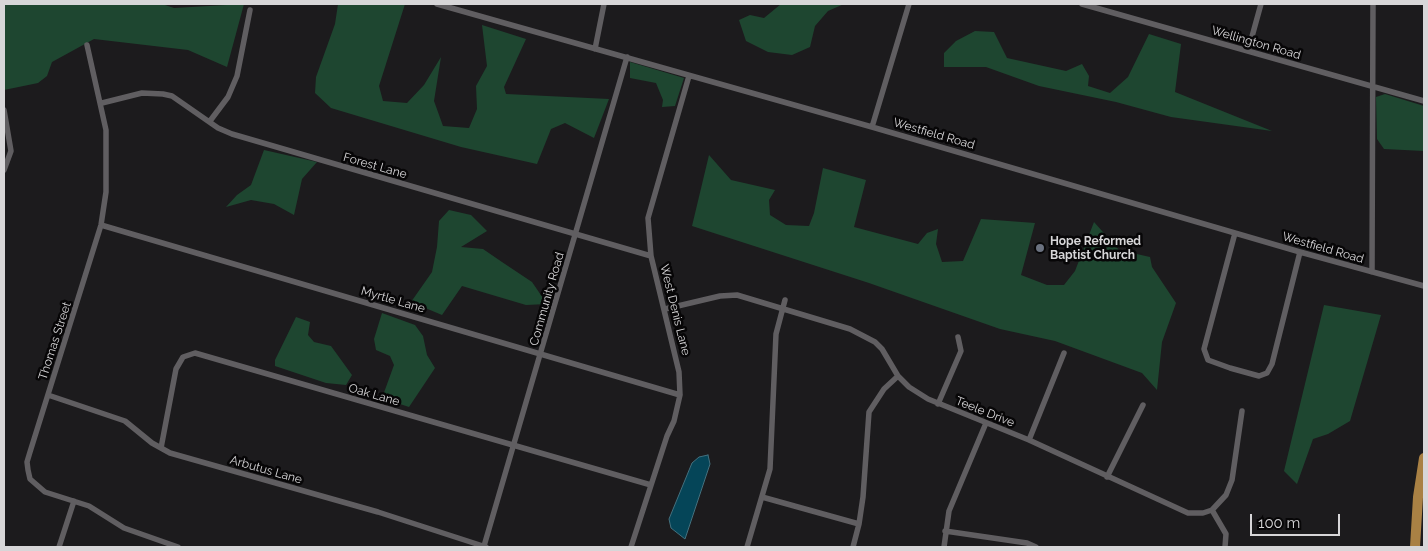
<!DOCTYPE html>
<style>
body{margin:0}
#map{position:relative;width:1428px;height:551px;overflow:hidden;background:#1c1b1d;font-family:Raleway,sans-serif}
canvas{display:block}
.frame{position:absolute;inset:0;border:5px solid #d7d6d8;pointer-events:none}
.scale{position:absolute;left:1250px;top:514px;width:90px;height:22px;box-sizing:border-box;border:2px solid #d7d6d8;border-top:0;padding-left:6px;font-size:15px;line-height:18px;white-space:nowrap;color:#d7d6d8;-webkit-text-stroke:4px #070607;paint-order:stroke}
</style>
<div id="map">
<canvas width="1428" height="551"></canvas>
<div class="frame"></div>
<div class="scale">100 m</div>
</div>
<script>
const ctx = document.querySelector('canvas').getContext('2d');
ctx.lineJoin = 'round';
function fillPath(path, color) { ctx.fillStyle = color; ctx.fill(path, 'evenodd'); }
const poly = rows => new Path2D(rows.map(r => 'M' + r).join(''));
function trace(path, color, width, dash) { ctx.strokeStyle = color; ctx.lineWidth = width; ctx.lineCap = dash ? 'butt' : 'round'; ctx.setLineDash(dash || []); ctx.stroke(path); }
function write(font, color, halo, rows, align = 'center') {
  ctx.font = font + ' Raleway,sans-serif'; ctx.lineWidth = 5; ctx.setLineDash([]); ctx.textBaseline = 'middle'; ctx.strokeStyle = halo; ctx.fillStyle = color; for (const [text, x, y, turn = 0] of rows) {
    ctx.save(); ctx.translate(x, y); ctx.rotate((+turn || 0) * Math.PI / 180); ctx.textAlign = isNaN(turn) ? turn : align; if (halo) ctx.strokeText(text, 0, 0); ctx.fillText(text, 0, 0); ctx.restore();
  }
}
fillPath(poly([
 [4,4,162,4,174,8,244,4,227,67,188,50,94,39,52,62,47,76,38,83,4,90],
 [338,4,405,4,379,86,383,101,407,103,424,85,441,57,434,101,443,126,469,128,477,109,476,86,487,66,482,25,526,39,504,87,506,94,609,99,594,138,565,123,551,129,537,164,461,147,331,108,315,93,316,77,335,24],
 [781,4,844,4,828,11,815,26,810,47,792,55,768,52,746,41,739,20,750,15,764,18],
 [975,31,994,32,1007,58,1066,71,1082,64,1089,76,1088,86,1110,93,1128,77,1149,34,1181,44,1175,92,1272,131,1171,117,1116,102,1039,86,986,67,944,67,944,53,956,41],
 [630,62,684,78,675,106,662,107,663,100,656,83,630,78],
 [1385,94,1424,106,1424,151,1384,149,1377,139,1376,97],
 [264,150,317,162,302,179,294,215,274,204,251,200,226,207,237,195,251,185],
 [709,155,731,180,775,190,769,200,770,215,786,225,809,226,814,213,823,168,866,180,854,227,918,244,927,233,938,229,936,244,942,262,963,261,981,219,1035,223,1021,275,1047,285,1064,285,1075,271,1094,222,1119,250,1150,257,1152,267,1176,303,1162,342,1157,390,1142,373,1055,341,1000,329,869,283,692,226],
 [449,210,471,215,487,231,461,247,483,249,502,262,532,282,547,304,526,305,462,286,442,315,411,302,432,272,437,247,439,221],
 [1324,305,1381,315,1350,421,1328,434,1313,439,1297,484,1284,471],
 [382,313,415,325,423,336,427,355,435,368,409,407,382,398,394,365,390,356,376,350,374,339],
 [296,317,310,322,308,335,314,342,331,346,352,375,346,385,326,383,275,366,275,360]
]), '#1e4630');
const water = poly([
 [708,455,710,464,685,539,671,528,669,519,692,463,699,457,708,455]
]);
fillPath(water, '#054558');
trace(water, '#44707e', 1);
trace(poly([
 [437,4,872,127,1300,252,1424,286],
 [1082,4,1424,101],
 [87,45,106,130,106,192,101,225,30,452,27,462,28,470,30,479,45,492,89,506,124,528,178,547],
 [595,49,604,4],
 [1248,51,1261,4],
 [102,103,142,93,163,94,172,96,218,128,232,134,651,256],
 [4,110,11,151,4,170],
 [210,121,228,97,237,76,250,10],
 [872,127,909,4],
 [101,225,680,395],
 [1235,233,1204,349,1208,360,1230,368,1259,376,1267,373,1272,364,1300,252],
 [1372,272,1373,4],
 [665,309,720,296,737,295,850,329,875,342,882,349,898,376,909,387,928,399,1029,440,1188,513,1203,513,1212,510,1226,495,1232,480,1242,411],
 [48,395,125,421,152,443,170,453,378,512,486,547],
 [938,404,961,351,958,337],
 [1029,440,1064,353],
 [161,448,176,369,183,357,195,353,651,485],
 [1107,477,1143,405],
 [762,497,859,524],
 [1212,510,1226,534,1225,547],
 [945,531,1027,543,1036,547],
 [484,546,627,57],
 [59,547,74,501],
 [631,547,667,436,674,421,680,395,679,372,651,256,648,218,689,76],
 [747,547,770,469,776,334,785,300],
 [853,547,859,524,863,497,869,412,884,389,898,376],
 [944,547,949,511,986,423]
]), '#605e61', 5.5);
trace(poly([
 [1415,547,1418,497,1424,458]
]), '#a98144', 10);
for (const [x, y, r, color] of [
 [1040,248,5,"#6b7280"]
]) { const dot = new Path2D(); dot.arc(x, y, r, 0, 2 * Math.PI); ctx.fillStyle = color; ctx.fill(dot); trace(dot, '#070607', 2); }
write('12px', '#d7d6d8', '#070607', [
 ["Wellington Road",1256,43,16],
 ["Westfield Road",934,134,16],
 ["Forest Lane",375,166,16],
 ["Westfield Road",1323,248,16],
 ["Community Road",547,299,-74],
 ["Myrtle Lane",393,300,16],
 ["West Denis Lane",675,310,76],
 ["Thomas Street",55,341,-72],
 ["Oak Lane",374,395,16],
 ["Teele Drive",985,412,22],
 ["Arbutus Lane",266,470,16]
]);
write('bold 12px', '#d7d6d8', '#070607', [
 ["Hope Reformed",1050,241],
 ["Baptist Church",1050,255]
], 'left');
</script>
